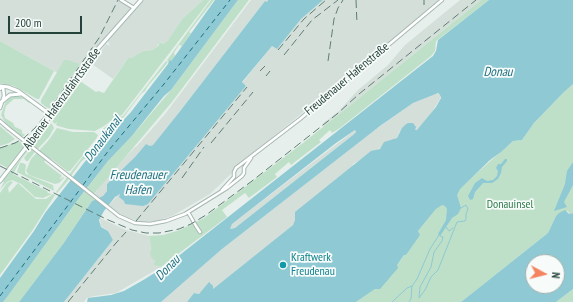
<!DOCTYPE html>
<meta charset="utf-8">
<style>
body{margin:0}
#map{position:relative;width:573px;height:302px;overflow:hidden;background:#e6efeb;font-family:"PT Sans Narrow",sans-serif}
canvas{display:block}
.north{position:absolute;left:525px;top:254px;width:40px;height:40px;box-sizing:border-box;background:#f7fbf9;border:1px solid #a3b1ad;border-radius:50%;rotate:97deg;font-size:11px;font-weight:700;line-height:16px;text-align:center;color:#24423a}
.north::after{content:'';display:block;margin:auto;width:14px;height:18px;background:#f4845f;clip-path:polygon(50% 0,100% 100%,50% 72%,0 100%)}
.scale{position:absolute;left:8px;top:16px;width:74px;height:18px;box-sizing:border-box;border:2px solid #24423a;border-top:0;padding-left:5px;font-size:12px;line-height:14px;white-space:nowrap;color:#24423a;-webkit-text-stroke:3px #f7fbf9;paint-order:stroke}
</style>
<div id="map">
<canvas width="573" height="302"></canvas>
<div class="north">N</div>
<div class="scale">200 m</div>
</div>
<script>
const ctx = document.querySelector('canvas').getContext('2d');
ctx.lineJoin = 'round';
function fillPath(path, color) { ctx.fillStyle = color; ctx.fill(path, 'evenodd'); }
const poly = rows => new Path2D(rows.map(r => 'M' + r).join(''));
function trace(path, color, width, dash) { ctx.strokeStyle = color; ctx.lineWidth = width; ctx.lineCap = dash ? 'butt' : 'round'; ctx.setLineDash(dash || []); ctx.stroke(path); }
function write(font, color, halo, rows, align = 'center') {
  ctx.font = font + ' "PT Sans Narrow",sans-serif'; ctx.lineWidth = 3.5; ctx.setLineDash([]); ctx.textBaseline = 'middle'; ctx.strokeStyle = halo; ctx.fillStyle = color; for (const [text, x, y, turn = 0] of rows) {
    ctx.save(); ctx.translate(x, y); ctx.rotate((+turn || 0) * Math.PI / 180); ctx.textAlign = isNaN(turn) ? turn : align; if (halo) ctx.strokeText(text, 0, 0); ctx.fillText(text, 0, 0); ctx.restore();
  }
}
fillPath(poly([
 [0,0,121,0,134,8,105,41,74,82,0,41],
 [144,0,203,0,182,19,167,43,164,44,159,42,157,47,152,50,143,51,131,58,128,58,113,79,92,64,106,44,110,46,108,41],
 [251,0,268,0,267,2,265,1,181,110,153,145,150,146,146,144,135,157,107,184,107,191,102,197,97,198,94,195,107,177,135,147,136,147,165,114],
 [323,0,439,0,419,18,253,153,210,194,172,216,156,221,141,222,124,216,108,206,119,194,120,196,148,204,246,86,242,83,272,46,277,49,301,19],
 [460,0,481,0,324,126,322,124,339,111,357,91,388,65,405,45],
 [436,93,440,95,440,99,427,120,417,130,400,131,397,138,353,164,352,167,295,220,293,225,213,289,209,286,199,294,194,293,187,302,161,302,222,249,368,135,413,103],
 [355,130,356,132,353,135,235,228,230,229,232,224],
 [100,218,126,230,149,236,151,247,150,250,155,261,153,265,161,267,116,293,95,296,87,298,84,302,64,302,113,240,108,231,101,226]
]), '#d4dfda');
fillPath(poly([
 [203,0,210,0,122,115,115,118,104,126,95,131,69,129,58,126,56,125,57,122,55,124,52,121,51,118,70,95,83,74,85,74,80,81,96,92,98,91,104,93,128,58,131,58,143,51,152,50,157,47,159,45,158,42,164,44,166,42,167,42,182,19],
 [211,0,214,0,189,32,191,33,182,46,179,45,174,53,175,56,170,62,170,61,169,62,167,60],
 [238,0,249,0,172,102,94,194,97,198,92,201,87,208,63,244,19,302,3,302,79,198,108,161,131,137,171,90],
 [481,0,489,0,436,41,435,51,431,56,340,128,332,133,330,130,319,140,321,142,291,165,289,162,275,174,277,177,249,198,245,193,222,210,227,217,161,267,153,265,155,261,151,257,150,253,151,247,149,236,163,235,180,230,204,218,303,143],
 [0,41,54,71,39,99,37,99,14,86,0,83],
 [64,60,68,60,80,64,49,109,41,103,41,100],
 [166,61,168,62,159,73,147,87,145,91,141,94,123,118,118,121,101,143,96,146,87,159,84,159,81,162,66,183,57,193,56,192,84,155,103,134,103,129,116,118,123,116],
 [573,84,573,213,569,214,568,211,556,216,548,233,461,302,356,302,375,289,397,265,405,254,406,255,419,235,418,231,436,209,513,141,522,140,534,123,564,92],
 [15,96,22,97,30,102,29,103,24,99,14,99,6,106,4,114,5,118,13,123,15,127,22,130,22,133,25,135,22,137,6,124,1,115,5,103,8,99],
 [48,122,52,124,54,128,49,137,34,153,28,161,26,161,24,158,36,142,34,144,22,158,13,174,47,191,48,193,52,194,43,198,35,197,21,184,12,180,7,182,0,190,4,182,2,181,13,169],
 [0,126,15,139,9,143,0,146],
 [57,128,73,132,94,132,98,135,96,139,70,171,67,171,53,160,48,158,44,162,62,176,60,178,61,179,63,177,64,178,59,183,55,184,29,175,26,171,31,159,48,141],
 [19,141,25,146,7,168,4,166,0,164,0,148],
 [20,163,23,163,26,165,25,172,26,174,53,185,54,191,17,172],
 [11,181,13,182,8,188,9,193,18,183,36,199,46,199,53,194,55,195,32,231,0,275,0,193,7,183],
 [573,289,573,302,556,302]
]), '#bfe0c8');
fillPath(poly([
 [215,0,238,0,171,90,164,96,131,137,108,161,79,198,7,297,3,302,0,302,0,278,34,231,45,213,87,159,131,112,168,64,169,61,170,60,171,61,175,56],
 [268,0,323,0,301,19,277,49,272,46,242,82,246,86,148,204,143,206,125,204,124,201,119,197,120,194,115,197,104,211,99,220,101,227,108,231,113,240,64,302,19,302,63,244,92,201,103,196,107,191,107,184,135,157,146,144,150,146,153,145,181,110,265,1,267,2],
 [489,0,573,0,573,84,564,92,534,123,522,140,513,141,501,152,490,160,460,189,457,195,461,208,458,214,452,218,440,236,438,234,446,220,447,209,445,206,442,205,436,209,418,231,420,235,406,255,404,255,397,265,398,268,380,289,375,289,356,302,187,302,194,293,199,294,209,282,211,284,209,286,211,284,213,286,213,289,293,225,295,220,295,212,371,151,380,149,384,142,397,138,402,128,405,125,408,123,413,123,416,127,415,130,417,130,436,107,441,98,440,95,438,93,413,103,380,126,222,249,161,302,87,302,88,298,111,295,124,291,145,279,167,265,433,56,436,51,438,40],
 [355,130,356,132,353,135,235,228,230,229,232,224,336,143],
 [505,159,507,159,507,161,502,167,501,173,498,179,492,183,483,183,475,192,473,199,470,200,468,196,475,183,482,178,487,181,493,180,497,176,498,171,496,168,498,164,501,164],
 [573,162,573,185,564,202,567,207,554,211,565,184,567,171],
 [565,210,569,214,573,213,573,289,556,302,461,302,548,233,556,216,559,213],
 [533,262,557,262,557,286,533,286]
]), '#8ec9d4');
trace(poly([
 [446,227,449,231,453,228],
 [440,236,443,237,442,241,434,252,431,267,420,287,419,298,425,290,431,277,438,270,457,222,465,221,466,219,466,214,468,209,466,205,461,208],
 [392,302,407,288,412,286],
 [409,302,411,299,412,286,417,279,430,249,439,235]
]), '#8ec9d4', 1);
trace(poly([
 [83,185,109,150,164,84,230,0],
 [0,296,81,188]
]), '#1c6f80', 1, [5, 4]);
const street = poly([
 [121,0,134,8],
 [0,89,3,87,4,96,0,108],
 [0,121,8,128],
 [222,190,234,177,234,172,236,168,300,119,442,0],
 [188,212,196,226,200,232],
 [119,216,135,223,150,224,166,221,185,214,227,188,242,176,244,173,244,168,251,158]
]);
const secondary = poly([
 [0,86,8,87,18,91,51,115],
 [0,103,10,95,21,94],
 [0,181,48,119,95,52,141,0]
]);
trace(street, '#a8b8b2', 4.5);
trace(secondary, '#a4bbb3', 5);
trace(street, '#fff', 2.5);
trace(secondary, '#fff', 3);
trace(poly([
 [356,0,357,24],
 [424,5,424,0],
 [278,50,304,19,326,0],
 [284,55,312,20,338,0],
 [328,61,334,19,338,8,343,0],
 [260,71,265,66],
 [266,76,270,71],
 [211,143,253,92],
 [0,148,15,143,24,138,35,128,48,112,99,38,118,0],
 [0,166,106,219,132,230,146,233,159,233,179,229,191,224,206,215,252,181,337,114,359,94,476,0],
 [182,178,204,147],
 [136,221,247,87],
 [68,302,116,243,126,232]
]), '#5f7d75', 1, [8, 4]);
const streetBridge = poly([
 [8,128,119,216]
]);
trace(streetBridge, '#a8b8b2', 4.5, []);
trace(streetBridge, '#fff', 2.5);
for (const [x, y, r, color] of [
 [283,265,4,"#0f9aa8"]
]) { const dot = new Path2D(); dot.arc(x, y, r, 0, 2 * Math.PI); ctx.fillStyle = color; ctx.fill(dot); trace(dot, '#f7fbf9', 1.5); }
write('12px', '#24423a', '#f7fbf9', [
 ["Freudenauer Hafenstraße",347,79,-40],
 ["Alberner Hafenzufahrtsstraße",62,99,-54]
]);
write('12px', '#2d7a4b', '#f7fbf9', [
 ["Donauinsel",510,205]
]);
write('12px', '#0d838f', '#f7fbf9', [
 ["Kraftwerk",291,258],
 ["Freudenau",291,272]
], 'left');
write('italic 13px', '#1c6f80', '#f7fbf9', [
 ["Donau",498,72],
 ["Donaukanal",103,139,-53],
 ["Freudenauer",138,175],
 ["Hafen",138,190],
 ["Donau",168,268,-46]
]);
</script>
